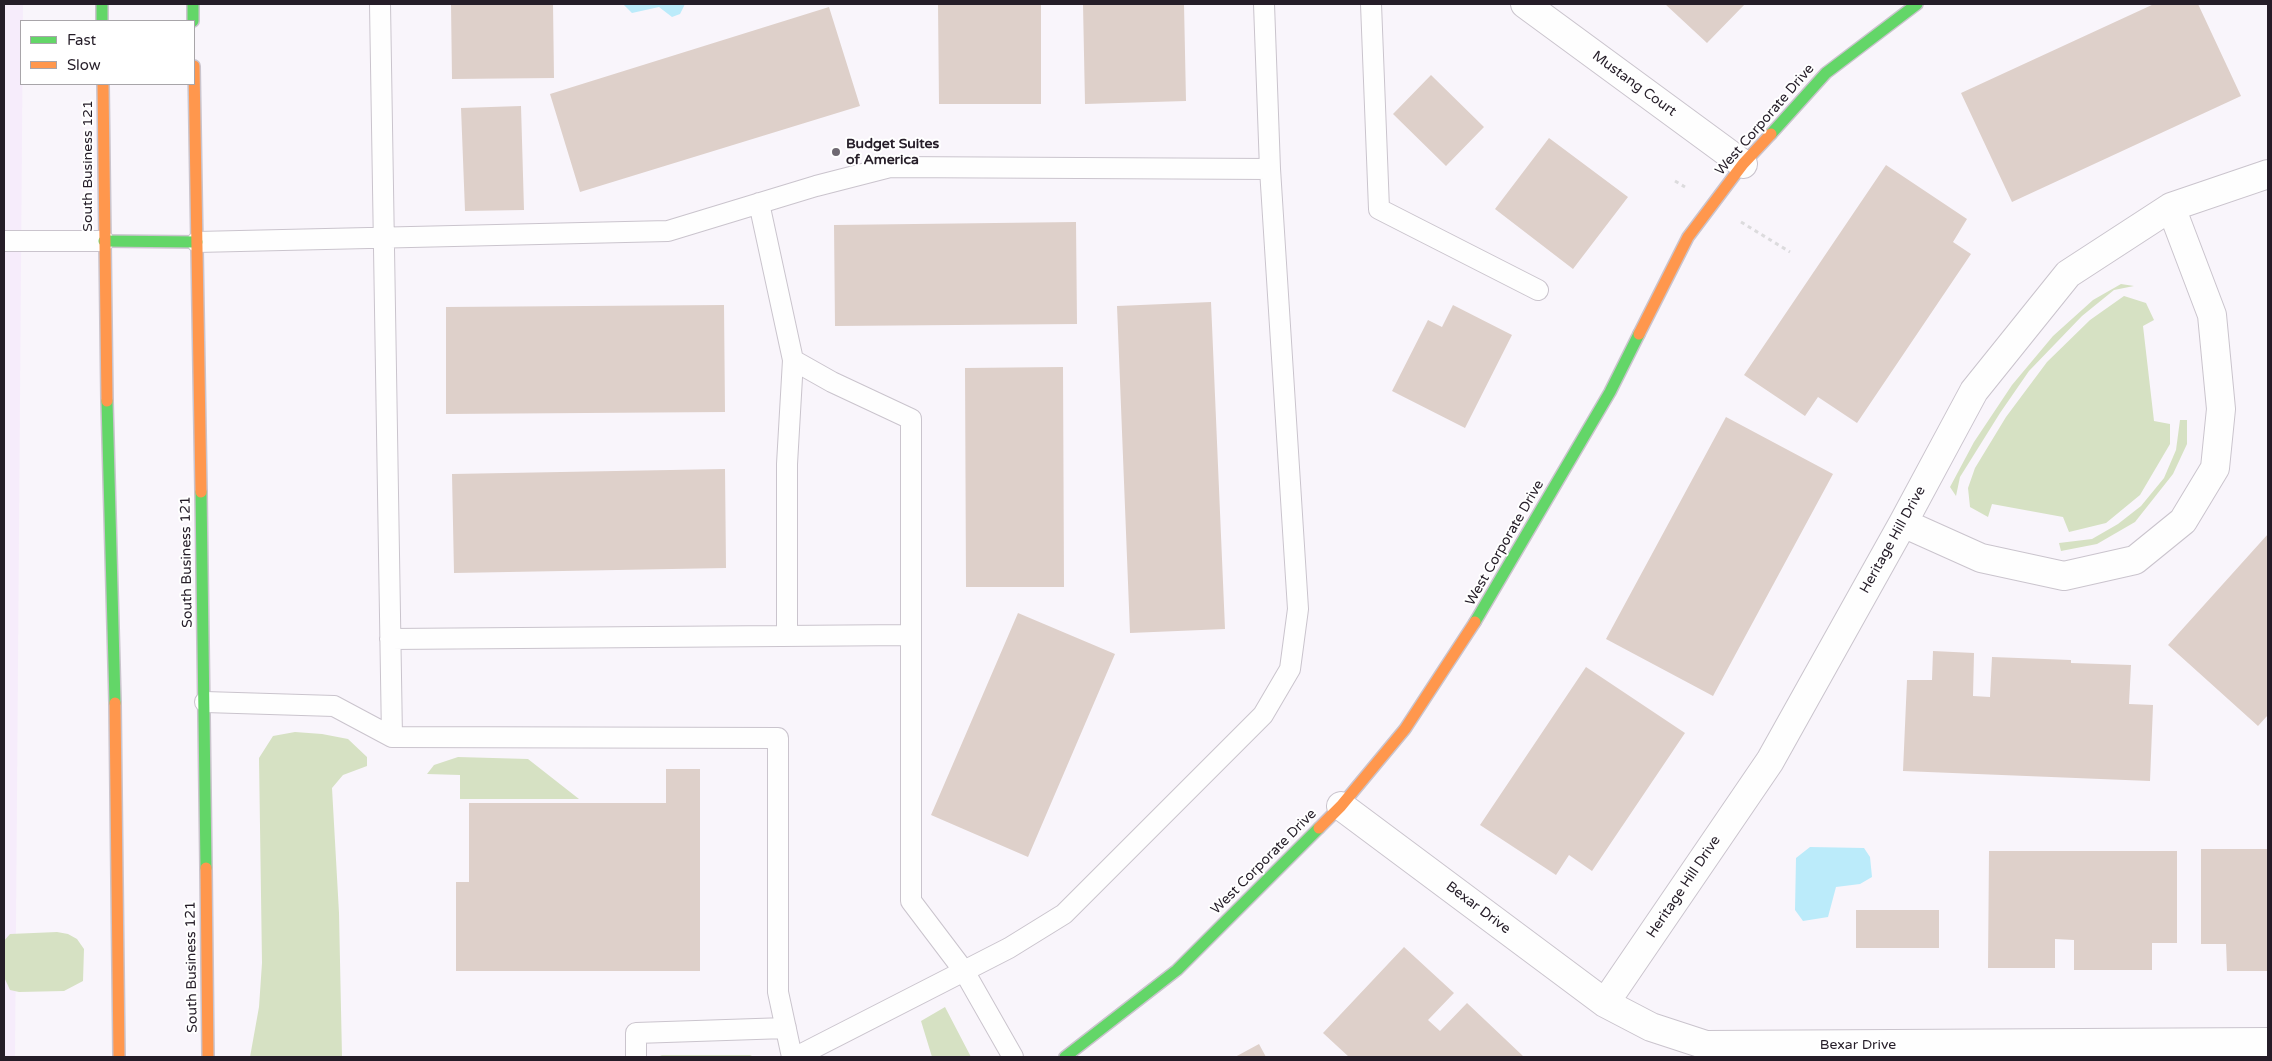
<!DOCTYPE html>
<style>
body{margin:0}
#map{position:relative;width:2272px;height:1061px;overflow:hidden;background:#f9f5fb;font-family:"Varela Round",sans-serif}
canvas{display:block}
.frame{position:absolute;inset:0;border:5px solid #251d28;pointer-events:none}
.legend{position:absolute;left:20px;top:20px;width:175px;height:65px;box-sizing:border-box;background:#fff;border:1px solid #a8a5a9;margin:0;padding:6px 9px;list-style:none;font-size:15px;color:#251d28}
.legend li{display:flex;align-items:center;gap:10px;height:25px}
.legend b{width:25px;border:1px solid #a8a5a9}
</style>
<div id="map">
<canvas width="2272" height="1061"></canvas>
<div class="frame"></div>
<ul class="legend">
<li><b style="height:6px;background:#63d668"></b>Fast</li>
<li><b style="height:6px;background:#ff974d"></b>Slow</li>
</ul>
</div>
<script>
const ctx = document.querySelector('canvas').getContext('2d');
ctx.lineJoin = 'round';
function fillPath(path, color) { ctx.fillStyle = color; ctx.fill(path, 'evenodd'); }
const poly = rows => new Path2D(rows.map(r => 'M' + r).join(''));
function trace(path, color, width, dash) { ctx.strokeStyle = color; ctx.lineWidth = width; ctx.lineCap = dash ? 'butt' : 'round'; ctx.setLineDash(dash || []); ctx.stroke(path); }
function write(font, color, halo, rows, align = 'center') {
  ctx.font = font + ' "Varela Round",sans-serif'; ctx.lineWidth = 4; ctx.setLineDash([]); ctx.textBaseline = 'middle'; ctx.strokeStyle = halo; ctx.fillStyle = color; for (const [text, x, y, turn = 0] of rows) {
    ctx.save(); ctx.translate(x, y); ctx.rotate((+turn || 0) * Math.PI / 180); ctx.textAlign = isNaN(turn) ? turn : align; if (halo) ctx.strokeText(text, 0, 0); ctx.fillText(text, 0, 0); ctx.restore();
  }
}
fillPath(poly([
 [4,4,23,4,15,1057,4,1057]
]), '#f6ecfb');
fillPath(poly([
 [2121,284,2134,286,2114,290,2082,316,2029,371,2000,413,1960,477,1956,496,1950,487,1974,442,2012,385,2053,336,2093,300],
 [2124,296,2146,303,2154,320,2143,326,2154,421,2170,424,2170,444,2140,495,2106,523,2069,532,2063,517,1992,504,1988,517,1970,507,1968,488,1975,468,2006,417,2047,362,2090,320],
 [2180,420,2187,420,2187,444,2173,474,2135,522,2097,544,2061,551,2059,543,2092,539,2118,524,2141,506,2164,478,2176,450],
 [295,732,322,734,348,739,367,757,367,766,343,775,332,788,339,913,342,1057,250,1057,259,1007,262,963,259,758,273,736],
 [458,757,528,759,579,799,460,799,460,775,427,774,434,765],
 [57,932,68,934,77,939,84,949,83,981,64,991,19,992,10,990,4,977,4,941,10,934],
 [945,1007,971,1057,932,1057,921,1021],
 [662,1055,750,1055,754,1057,657,1057]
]), '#d6e1c3');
fillPath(poly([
 [623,4,685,4,680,14,672,17,659,7,632,13],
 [1810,847,1864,848,1870,857,1872,877,1860,884,1836,887,1828,917,1803,921,1795,910,1796,858]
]), '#bbebfa');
fillPath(poly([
 [451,4,553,4,554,78,452,79],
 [938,4,1041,4,1041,104,939,104],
 [1083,4,1184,4,1186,101,1085,104],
 [1665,4,1745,4,1707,43],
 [2154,4,2198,4,2241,96,2012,202,1961,93],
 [829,7,860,106,580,192,550,94],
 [1431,75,1484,127,1446,166,1393,114],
 [521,106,524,210,465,211,461,108],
 [1549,138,1628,197,1573,269,1495,209],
 [1886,165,1967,219,1953,242,1971,254,1857,423,1818,397,1805,416,1744,375],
 [1076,222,1077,324,835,326,834,225],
 [1211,302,1225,629,1130,633,1117,306],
 [724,305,725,412,446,414,446,307],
 [1453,305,1512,335,1465,428,1392,391,1428,320,1442,327],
 [1063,367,1064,587,966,587,965,368],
 [1726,417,1833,474,1713,696,1606,639],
 [725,469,726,568,454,573,452,474],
 [2268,534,2268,715,2258,726,2168,645],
 [1018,613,1115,654,1028,857,931,815],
 [1933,651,1974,653,1973,696,1990,697,1992,657,2071,660,2071,663,2131,665,2129,704,2153,705,2150,781,1903,771,1907,680,1932,680],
 [1586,667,1685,733,1592,871,1569,855,1556,875,1480,825],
 [666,769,700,769,700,971,456,971,456,882,469,882,469,803,666,803],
 [2201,849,2268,849,2268,971,2227,971,2226,944,2201,944],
 [1989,851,2177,851,2177,943,2152,943,2152,970,2074,970,2074,940,2055,939,2055,968,1988,968],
 [1856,910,1939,910,1939,948,1856,948],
 [1404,947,1454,993,1428,1020,1440,1031,1467,1003,1523,1056,1349,1057,1323,1033],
 [1259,1044,1266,1057,1235,1057]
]), '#ded0ca');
const lane = poly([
 [380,4,392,737],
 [1371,4,1379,209,1538,290],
 [759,203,793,360,832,382,911,419,911,901,964,971,1013,1057],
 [4,241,104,241],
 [197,242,668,231,816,186,890,167,1270,169],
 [787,636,787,464,793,360],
 [390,639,911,635],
 [205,702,334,706,392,737,778,738,778,992,792,1057],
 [636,1057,636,1033,786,1028],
 [796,1057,1009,948,1064,914,1263,715,1290,669,1298,609,1270,169,1264,4]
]);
const street = poly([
 [1525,4,1743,164],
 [1903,523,1981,558,2064,576,2135,560,2183,521,2215,468,2221,409,2212,315,2171,207],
 [1341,806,1605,1003,1651,1027,1706,1045,2268,1042],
 [1605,1003,1770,761,1903,523,1974,391,2068,274,2171,207,2268,174]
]);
const fast = poly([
 [102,4,102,21],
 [193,4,193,21],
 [1771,134,1826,73,1917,4],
 [104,241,197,242],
 [107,401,115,703],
 [201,492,206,868],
 [1475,622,1610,392,1639,334],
 [1065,1057,1177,970,1319,828]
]);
const slow = poly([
 [194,66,201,492],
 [103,84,107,401],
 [1639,334,1688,237,1743,164,1771,134],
 [115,703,119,1057],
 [1319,828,1341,806,1405,729,1475,622],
 [206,868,208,1057]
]);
trace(lane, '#cac4cd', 22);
trace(street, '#cac4cd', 30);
trace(fast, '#cac4cd', 14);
trace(slow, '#cac4cd', 14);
trace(poly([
 [1675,181,1685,187],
 [1741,222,1790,252]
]), '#dcdbdd', 3, [4, 4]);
trace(lane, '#fefefe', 20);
trace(street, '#fefefe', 28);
trace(fast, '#63d668', 11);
trace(slow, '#ff974d', 11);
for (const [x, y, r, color] of [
 [836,152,5,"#6f6972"]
]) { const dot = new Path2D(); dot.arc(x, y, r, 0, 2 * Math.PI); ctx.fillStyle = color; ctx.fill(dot); trace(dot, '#fff', 2); }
write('14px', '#251d28', '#fff', [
 ["Mustang Court",1634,84,36],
 ["West Corporate Drive",1765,120,-49],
 ["South Business 121",88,166,-90],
 ["Heritage Hill Drive",1893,540,-61],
 ["West Corporate Drive",1505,543,-60],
 ["South Business 121",187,562,-91],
 ["West Corporate Drive",1264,862,-45],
 ["Heritage Hill Drive",1684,887,-56],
 ["Bexar Drive",1478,908,37],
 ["South Business 121",192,967,-91],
 ["Bexar Drive",1858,1045]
]);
write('bold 14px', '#251d28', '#fff', [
 ["Budget Suites",846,144],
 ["of America",846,160]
], 'left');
</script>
